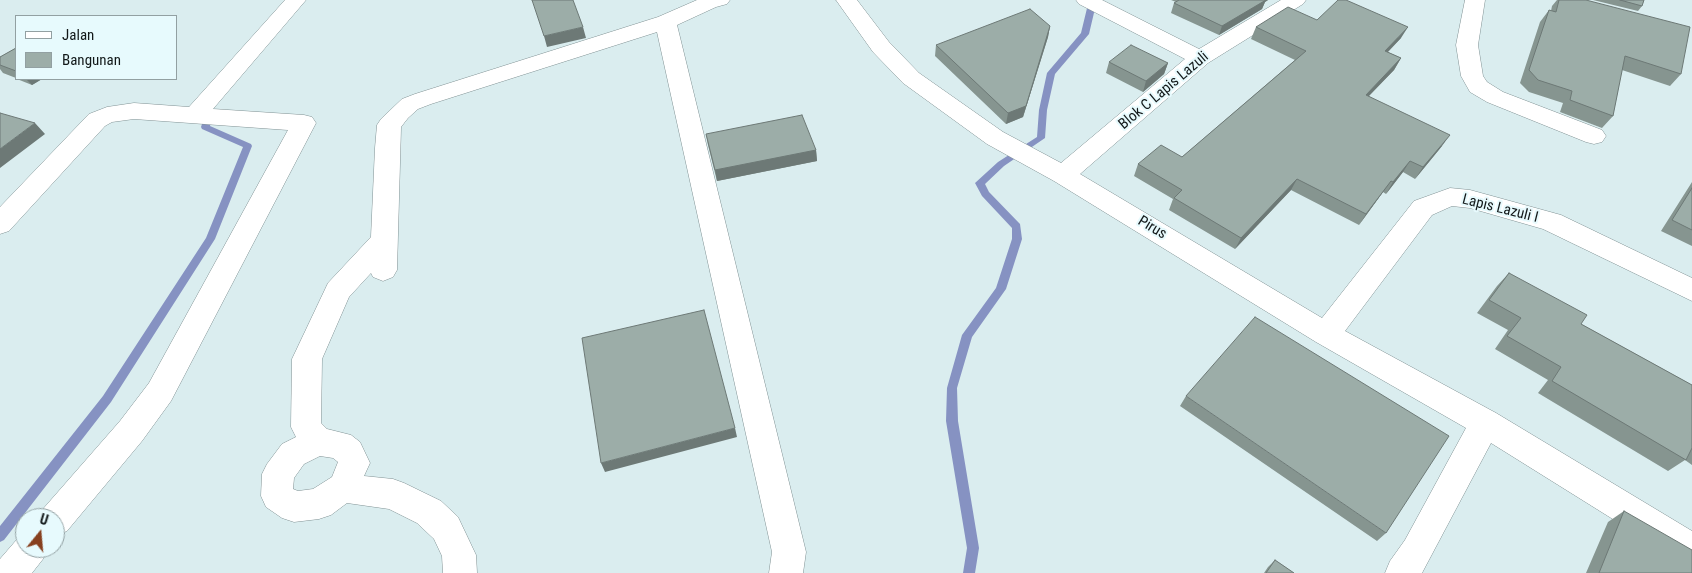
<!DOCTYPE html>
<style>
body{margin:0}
#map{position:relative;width:1692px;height:573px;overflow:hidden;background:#daedef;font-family:"Roboto Condensed",sans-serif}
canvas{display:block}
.legend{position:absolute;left:15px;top:15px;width:162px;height:65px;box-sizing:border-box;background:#e7fafd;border:1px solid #92a0a2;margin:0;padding:6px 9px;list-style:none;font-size:15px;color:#121819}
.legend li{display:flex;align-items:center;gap:10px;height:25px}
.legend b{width:25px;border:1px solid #92a0a2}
.north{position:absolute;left:15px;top:508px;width:50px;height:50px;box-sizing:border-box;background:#e7fafd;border:1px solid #92a0a2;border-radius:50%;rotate:17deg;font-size:14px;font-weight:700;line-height:20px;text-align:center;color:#121819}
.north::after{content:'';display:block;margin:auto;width:18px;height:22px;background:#87401f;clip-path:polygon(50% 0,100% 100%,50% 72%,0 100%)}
</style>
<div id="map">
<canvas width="1692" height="573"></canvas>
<ul class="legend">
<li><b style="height:6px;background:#fff"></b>Jalan</li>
<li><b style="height:14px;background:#9cada8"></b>Bangunan</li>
</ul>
<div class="north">U</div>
</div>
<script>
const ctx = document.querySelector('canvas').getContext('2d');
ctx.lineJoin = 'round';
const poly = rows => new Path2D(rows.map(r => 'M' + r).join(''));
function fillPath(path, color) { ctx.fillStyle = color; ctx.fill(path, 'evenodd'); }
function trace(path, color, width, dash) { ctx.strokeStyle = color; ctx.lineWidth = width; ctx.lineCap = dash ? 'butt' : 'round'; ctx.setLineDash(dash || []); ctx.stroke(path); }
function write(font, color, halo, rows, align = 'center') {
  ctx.font = font + ' "Roboto Condensed",sans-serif'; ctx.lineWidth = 4; ctx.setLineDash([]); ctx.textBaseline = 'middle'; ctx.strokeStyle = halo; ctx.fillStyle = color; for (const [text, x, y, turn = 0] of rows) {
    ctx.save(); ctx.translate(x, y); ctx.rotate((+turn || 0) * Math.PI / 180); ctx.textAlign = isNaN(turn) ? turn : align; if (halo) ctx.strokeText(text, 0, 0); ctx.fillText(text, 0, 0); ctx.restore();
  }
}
fillPath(poly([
 [1089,0,1097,0,1089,34,1055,74,1047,110,1045,138,1004,166,985,184,989,192,1020,224,1022,239,1006,289,972,337,957,388,958,421,979,548,975,573,963,573,967,548,946,421,947,388,962,335,996,288,1012,239,1012,228,982,196,975,183,998,162,1037,137,1039,110,1047,73,1081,33,1089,0],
 [210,109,214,112,210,126,251,144,252,146,215,239,111,402,4,540,0,542,0,526,103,396,206,238,243,147,202,129,201,127,206,112,210,109]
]), '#8692c2');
const minor = poly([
 [285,0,306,0,213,109,304,115,312,117,316,123,171,401,142,441,67,531,55,536,55,518,39,518,43,509,120,421,149,383,288,130,134,119,112,122,105,126,9,231,0,234,0,207,89,114,107,107,134,103,189,107,285,0],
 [697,0,730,0,727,4,716,7,677,25,806,552,803,573,769,573,772,552,657,32,431,104,418,109,408,118,401,127,397,270,393,277,383,281,373,277,371,273,349,297,322,359,321,423,327,429,351,435,360,442,370,463,364,476,393,479,404,483,441,501,458,517,476,555,477,573,443,573,442,556,434,539,417,523,389,509,347,503,331,515,319,519,294,522,282,518,266,507,261,496,262,474,267,464,282,444,296,437,291,427,292,359,328,283,371,237,375,148,377,125,381,119,402,99,415,94,658,17,697,0],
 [320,456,333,458,338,462,332,477,313,489,298,491,293,489,294,478,304,464,320,456],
 [836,0,857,0,889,42,919,73,1003,132,1061,163,1185,59,1079,4,1076,0,1102,0,1199,49,1281,0,1306,0,1303,4,1208,63,1080,174,1322,318,1414,201,1450,188,1470,190,1561,215,1692,278,1692,301,1543,229,1470,208,1452,206,1432,215,1345,331,1496,413,1692,531,1692,566,1680,561,1491,443,1422,573,1385,573,1390,561,1405,540,1466,428,1316,342,1054,181,987,144,903,83,873,52,836,0],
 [1465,0,1485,0,1478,45,1483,76,1487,82,1503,92,1602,130,1606,136,1602,142,1594,144,1586,142,1487,102,1470,92,1461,76,1456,45,1465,0],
 [25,534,25,548,48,548,43,559,32,573,0,573,0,559,19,537,25,534]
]);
trace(minor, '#819294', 1);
fillPath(minor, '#fff');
fillPath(poly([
 [1171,0,1268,0,1265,2,1262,9,1219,35,1171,13,1174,3,1176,2],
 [1557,0,1586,0,1681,74,1670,86,1622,70,1613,116,1602,128,1560,112,1563,103,1529,92,1520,83,1540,22,1549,10,1551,11,1552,6],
 [1593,0,1644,0,1642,6,1638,11],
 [1317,20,1401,38,1388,52,1401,58,1394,70,1369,96,1442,146,1415,179,1403,172,1386,194,1383,192,1359,225,1291,190,1235,249,1169,210,1173,199,1134,176,1138,164,1182,157,1295,60,1251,39,1256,27],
 [1050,26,1048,37,1023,117,1006,124,935,56,936,45],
 [16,48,16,78,3,73,0,69,0,57],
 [1109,62,1168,63,1164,74,1143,92,1106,73],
 [17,79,42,79,32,85],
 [706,134,816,150,817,161,717,181,708,145],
 [1692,182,1692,246,1661,231],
 [1509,273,1581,324,1692,385,1692,465,1685,460,1668,471,1538,393,1548,380,1495,349,1508,330,1477,313,1497,286],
 [1186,396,1386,533,1377,541,1180,406],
 [1624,511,1692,573,1586,573,1608,522],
 [1275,560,1294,573,1264,573,1268,567]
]), '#869590');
fillPath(poly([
 [1263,0,1268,0,1265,2,1262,9,1219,35,1222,26],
 [1050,26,1048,37,1023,117,1006,124,1008,113],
 [583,27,586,38,547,47,544,36],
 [1408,27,1401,38,1378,62,1385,51],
 [1401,58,1394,70,1359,106,1366,95],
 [1168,63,1164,74,1143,92,1146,81],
 [26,79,42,79,32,85],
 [35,123,45,134,0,168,0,149],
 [1450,135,1442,146,1415,179,1423,167],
 [816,150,817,161,717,181,715,170],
 [1410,161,1403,172,1386,194,1393,182],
 [1297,179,1291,190,1235,249,1241,238],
 [1391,181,1359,225,1366,214],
 [735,428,737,437,605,472,601,463]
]), '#6d7976');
const building = poly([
 [532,0,573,0,583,27,544,36,532,0],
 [1179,0,1266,0,1222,26,1174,3,1179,0],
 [1338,0,1346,0,1408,27,1385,51,1401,58,1366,95,1450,135,1423,167,1410,161,1393,182,1391,181,1366,214,1297,179,1241,238,1174,198,1182,190,1138,164,1161,145,1182,157,1306,51,1256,27,1288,7,1317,20,1338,0],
 [1559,0,1586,0,1690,27,1681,74,1625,56,1613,116,1570,100,1572,91,1538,80,1529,70,1549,10,1556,12,1559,0],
 [1620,0,1644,0,1642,6,1620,0],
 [1030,9,1050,26,1026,106,1008,113,936,45,1030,9],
 [1131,45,1168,63,1146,81,1109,62,1131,45],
 [16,48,16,71,0,65,0,57,16,48],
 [0,113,35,123,0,149,0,113],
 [802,115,816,150,715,170,706,134,802,115],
 [1692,188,1692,230,1672,220,1692,188],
 [1509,273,1587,315,1581,324,1692,385,1692,448,1686,460,1552,381,1561,367,1507,336,1521,318,1489,300,1509,273],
 [704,310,735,428,601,463,582,338,704,310],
 [1255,317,1449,436,1386,533,1186,396,1255,317],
 [1624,511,1692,550,1692,573,1599,573,1624,511],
 [1275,560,1294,573,1266,573,1275,560]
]);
fillPath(building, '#9cada8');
trace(building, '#6d7976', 1);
write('15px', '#121819', '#e7fafd', [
 ["Blok C Lapis Lazuli",1164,91,-40],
 ["Lapis Lazuli I",1500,209,14],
 ["Pirus",1152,228,31]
]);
</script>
